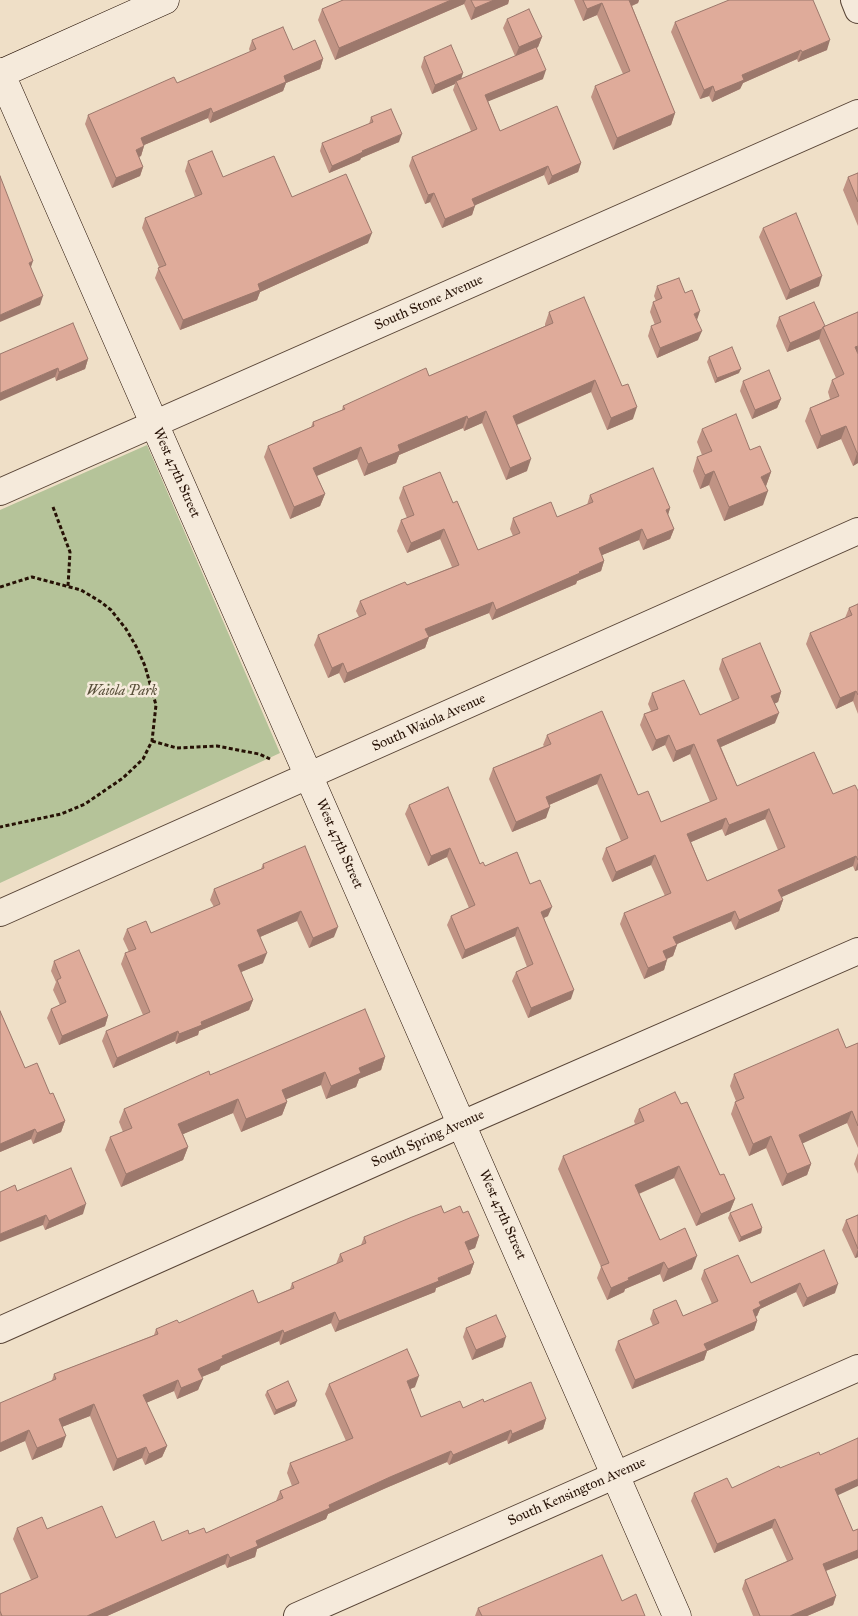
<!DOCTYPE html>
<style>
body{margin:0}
canvas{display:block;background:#efdfc7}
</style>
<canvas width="858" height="1616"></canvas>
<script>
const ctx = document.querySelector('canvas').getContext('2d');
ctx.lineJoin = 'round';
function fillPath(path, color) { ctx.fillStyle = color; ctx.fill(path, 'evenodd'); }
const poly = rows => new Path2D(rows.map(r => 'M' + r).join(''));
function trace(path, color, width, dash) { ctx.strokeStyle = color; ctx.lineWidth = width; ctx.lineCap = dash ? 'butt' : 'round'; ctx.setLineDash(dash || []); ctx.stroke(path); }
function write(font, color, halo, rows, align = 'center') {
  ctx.font = font + ' "IM FELL Great Primer",serif'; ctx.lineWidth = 5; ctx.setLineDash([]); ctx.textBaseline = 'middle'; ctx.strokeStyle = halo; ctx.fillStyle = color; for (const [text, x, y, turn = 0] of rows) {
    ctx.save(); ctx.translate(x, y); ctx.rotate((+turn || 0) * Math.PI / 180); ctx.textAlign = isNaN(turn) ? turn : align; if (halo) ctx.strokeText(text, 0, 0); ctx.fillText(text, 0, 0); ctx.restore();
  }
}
fillPath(poly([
 [147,445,280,753,0,883,0,510]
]), '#b5c399');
const street = poly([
 [854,0,858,10],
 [0,492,858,113],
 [0,913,858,531],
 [0,1330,462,1124,858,951],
 [297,1616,858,1368]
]);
const secondary = poly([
 [0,72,677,1616],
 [0,74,165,0]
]);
trace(street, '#584436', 28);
trace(secondary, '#261105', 29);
trace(poly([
 [53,507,70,552,68,586],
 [0,587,32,577,81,590,101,602,111,610,126,629,137,648,145,666,156,705,152,741,143,759,123,778,85,804,61,814,0,827],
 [152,741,177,748,217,746,259,754,270,759]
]), '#261105', 3, [4, 2.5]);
trace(street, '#f5eadb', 26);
trace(secondary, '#f5eadb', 28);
fillPath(poly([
 [343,0,509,0,508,4,471,20,464,4,335,60,318,20,322,9],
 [574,0,639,0,638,3,632,6,675,113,671,125,613,150,591,97,595,86,623,74,597,15,583,21],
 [507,19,542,37,538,47,537,48,543,79,488,101,500,131,581,163,578,172,548,185,544,175,475,205,472,215,442,228,430,202,425,204,409,166,412,157,471,131,453,90,455,84,432,94,421,67,424,57,463,73,461,79,515,56,503,28],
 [675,22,827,50,798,62,797,59,743,83,740,89,712,102,709,96,700,99,671,32],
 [252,40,293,50,323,59,320,69,286,83,283,91,210,123,208,118,144,145,144,146,141,156,139,157,143,167,140,176,112,188,85,124,88,115,177,83,250,52,249,49],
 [371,117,399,142,361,158,360,160,329,173,320,151,322,143,369,124],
 [188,161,223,177,292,197,368,243,260,292,257,300,180,330,155,278,159,267,142,228,145,218,195,197,185,171],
 [858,173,858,226,843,190,848,177],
 [763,228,819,286,786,300,759,237],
 [657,286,697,320,698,340,657,358,648,336,651,326,655,325,650,312,653,302,656,301,654,296],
 [549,312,633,419,607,430,591,392,517,425,527,471,506,480,482,423,464,431,463,428,399,455,396,463,364,476,357,459,317,476,325,494,320,506,290,519,264,457,268,446,311,427,313,422,342,410,343,406,429,376,545,326,545,324],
 [858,312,858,463,853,466,841,439,817,449,805,421,810,408,830,399,828,392,832,380,836,378,819,339,787,352,776,326,779,317,825,326],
 [0,354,88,359,85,369,56,381,55,377],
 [709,357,739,373,715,383,707,362],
 [743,381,781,399,777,408,752,419,740,391],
 [702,429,750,450,771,472,766,486,763,505,724,521,709,485,700,489,693,471,697,457,702,455,697,442],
 [403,487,453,503,478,550,513,536,510,529,513,518,557,517,587,505,590,495,670,508,668,515,674,529,670,539,643,550,639,540,602,555,604,561,601,571,577,581,576,584,492,620,489,613,429,637,425,648,344,683,339,673,328,678,314,645,318,635,359,617,356,611,360,601,407,585,452,567,440,539,407,553,397,531,401,520,407,518,399,498],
 [858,604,858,714,853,701,836,709,806,644,810,633,845,618,849,608],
 [722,659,781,692,778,702,775,703,775,723,721,747,737,786,833,794,858,791,858,870,855,871,853,866,781,897,783,900,779,911,735,930,731,921,677,944,673,956,667,959,664,970,644,979,620,924,624,913,665,896,651,865,612,882,602,859,606,848,621,841,597,784,549,805,546,818,512,832,489,779,493,768,544,746,543,745,547,735,638,795,661,822,710,802,690,754,673,762,665,745,652,751,640,725,644,714,651,711,648,704,652,693,700,715,732,701,719,669],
 [765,819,778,850,707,881,691,842,722,829,725,836],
 [409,805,480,864,530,884,548,916,544,918,571,999,528,1018,512,981,516,972,527,967,515,936,462,959,447,925,451,916,469,908,447,857,428,866,405,814],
 [263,864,334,937,309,948,297,921,260,937,263,963,241,972,253,1000,249,1010,199,1031,198,1035,176,1044,175,1041,113,1068,102,1041,106,1031,143,1015,121,964,125,953,129,952,123,939,127,929,151,933,214,907,210,900,214,889,261,869],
 [54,961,108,1016,105,1026,59,1045,47,1018,51,1009,60,1005,53,990,56,982,51,971],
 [0,1011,25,1068,50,1094,65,1121,61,1132,33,1144,31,1139,0,1152],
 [858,1043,858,1148,847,1123,802,1143,811,1164,807,1175,782,1186,766,1148,749,1156,731,1114,735,1102,736,1101,730,1086,734,1074,846,1048],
 [385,1057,381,1070,359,1079,356,1087,326,1099,321,1085,286,1099,287,1102,282,1115,241,1132,233,1113,183,1134,188,1147,183,1160,121,1187,105,1150,110,1137,123,1132,119,1122,124,1109,210,1075],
 [681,1104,720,1175,735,1199,730,1211,696,1226,674,1178,639,1194,660,1240,692,1269,663,1282,660,1274,625,1289,624,1292,607,1300,597,1278,601,1267,558,1169,563,1156,635,1124,634,1121,639,1109],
 [858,1153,858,1174,854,1164],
 [17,1191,83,1214,45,1230,43,1225],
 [444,1213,463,1213,479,1236,475,1248,468,1250,474,1263,470,1274,436,1288,435,1292,335,1332,331,1323,280,1345,279,1341,221,1366,219,1370,202,1377,198,1390,177,1399,174,1391,146,1403,167,1446,162,1457,145,1465,142,1458,113,1471,90,1416,62,1427,62,1447,32,1460,25,1441,0,1452,52,1380,54,1374,154,1335,156,1329,258,1303,290,1289,292,1283,336,1264,340,1254,361,1245,364,1237],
 [730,1213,762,1228,761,1233,739,1242,728,1218],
 [858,1215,858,1257,855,1258,842,1230,846,1220],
 [824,1250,835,1293,803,1307,796,1292,760,1309,757,1316,755,1317,757,1321,754,1330,707,1351,704,1360,632,1389,615,1350,618,1341,653,1326,650,1319,653,1310,683,1316,712,1304,701,1279,704,1270,751,1283],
 [466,1328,503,1347,472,1360,463,1337],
 [329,1384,415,1387,410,1389,421,1417,463,1408,484,1402,546,1419,543,1429,508,1444,507,1440,449,1465,447,1462,386,1488,328,1514,326,1519,257,1549,255,1557,227,1568,225,1564,107,1616,0,1616,0,1594,31,1580,13,1539,17,1528,47,1529,116,1538,162,1541,189,1534,206,1533,276,1501,280,1491,292,1486,287,1473,290,1463,346,1441,325,1394],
 [267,1391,295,1406,274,1415,265,1395],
 [780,1468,838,1495,853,1531,858,1529,858,1558,826,1571,836,1596,833,1605,807,1616,753,1616,742,1589,745,1580,787,1561,772,1528,714,1553,691,1501,694,1493,732,1488],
 [622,1601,645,1616,475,1616,478,1608]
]), '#c09384');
fillPath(poly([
 [451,0,466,0,464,4,335,60,339,48],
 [494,0,509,0,508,4,471,20,475,8],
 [627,0,639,0,638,3,624,9],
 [602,3,597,15,583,21,587,9],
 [542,37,538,47,515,57,519,47],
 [830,40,827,50,798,62,802,52],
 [801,50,797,59,743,83,740,89,712,102,715,92,742,75],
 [323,59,320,69,286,83,283,91,210,123,213,113,284,76],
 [546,70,543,79,482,104,485,95],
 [463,73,460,82,456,81,455,84,432,94,435,85],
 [713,86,709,96,700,99,704,90],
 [211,108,208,118,137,148,141,138],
 [675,113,671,125,613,150,617,138],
 [402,134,399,142,361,158,360,160,329,173,332,166,362,151],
 [144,146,141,156,133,159,136,150],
 [581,163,578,172,548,185,552,176],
 [548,166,544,175,469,208,472,199],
 [143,167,140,176,112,188,116,178],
 [434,193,430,202,425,204,428,195],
 [475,206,472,215,442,228,445,219],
 [372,233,368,243,260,292,257,300,180,330,183,320,258,284],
 [33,261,30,270,29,263],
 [822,276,819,286,786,300,790,290],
 [43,296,40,305,0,322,0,315],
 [700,311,697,320,694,314],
 [822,329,819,339,787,352,790,343],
 [702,331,698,340,657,358,660,348],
 [858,346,858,356,855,347],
 [88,359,85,369,56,381,59,372],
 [58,368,55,377,0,401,0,393],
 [741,369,739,373,715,383,717,378],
 [595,380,591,392,509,428,513,416],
 [781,399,777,408,752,419,755,410],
 [637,407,633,419,607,430,611,418],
 [486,411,482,423,464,431,468,419],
 [467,416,463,428,399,455,396,463,364,476,368,464,398,445],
 [846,426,841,439,817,449,821,436],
 [361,447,357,459,309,479,313,468],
 [857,453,858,453,858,463,853,466],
 [531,459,527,471,506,480,510,468],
 [714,471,709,485,700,489,705,475],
 [771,472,766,486,756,490,761,477],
 [768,491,763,505,724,521,729,507],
 [325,494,320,506,290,519,294,507],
 [670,508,667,518,666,510],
 [444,529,440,539,407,553,411,543],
 [642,529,639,540,595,558,599,548],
 [674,529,670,539,643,550,647,540],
 [604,561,601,571,577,581,576,584,492,620,496,610],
 [493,602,489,613,422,640,425,629],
 [429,637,425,648,344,683,347,673],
 [343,663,339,673,328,678,332,668],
 [856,691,853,701,836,709,840,698],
 [781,692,778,702,768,707,771,696],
 [779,713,775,723,714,750,717,740],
 [669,735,665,745,652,751,656,740],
 [694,744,690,754,673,762,676,751],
 [601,774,597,784,542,808,546,797],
 [550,807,546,818,512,832,516,822],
 [769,809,765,819,725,836,729,825],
 [726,818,722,829,684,845,687,834],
 [450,848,447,857,428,866,431,856],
 [655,855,651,865,612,882,616,872],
 [856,856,853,866,775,900,778,890],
 [858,862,858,870,855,871],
 [783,900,779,911,735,930,739,920],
 [552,907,548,916,537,921,541,912],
 [301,911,297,921,253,940,257,930],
 [735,911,731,921,670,947,673,937],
 [338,927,334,937,309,948,313,938],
 [518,927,515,936,462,959,465,950],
 [677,945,673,956,660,962,663,951],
 [267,953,263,963,234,975,238,965],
 [667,960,664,970,644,979,648,968],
 [574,990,571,999,528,1018,531,1008],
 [253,1000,249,1010,199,1031,198,1035,176,1044,179,1034,201,1022],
 [108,1016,105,1026,59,1045,62,1036],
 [178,1031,175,1041,113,1068,117,1058],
 [385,1057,381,1070,359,1079,356,1087,326,1099,331,1086,359,1068],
 [325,1072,321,1085,277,1103,282,1090],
 [238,1099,233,1113,174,1138,178,1124],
 [287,1102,282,1115,241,1132,246,1119],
 [852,1111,847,1123,795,1147,799,1135],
 [65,1121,61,1132,33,1144,37,1133],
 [35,1129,31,1139,0,1152,0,1144],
 [771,1136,766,1148,749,1156,753,1144],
 [188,1147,183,1160,121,1187,126,1174],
 [811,1164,807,1175,782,1186,787,1174],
 [679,1166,674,1178,631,1197,635,1185],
 [735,1199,730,1211,696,1226,701,1214],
 [86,1204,83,1214,45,1230,49,1221],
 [46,1215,43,1225,0,1242,0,1234],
 [762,1228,761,1233,739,1242,741,1237],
 [479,1236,475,1248,461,1254,465,1242],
 [858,1249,858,1257,855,1258],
 [697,1256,692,1269,663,1282,668,1269],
 [664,1262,660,1274,625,1289,624,1292,607,1300,611,1288,628,1278],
 [474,1263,470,1274,436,1288,435,1292,335,1332,339,1321],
 [800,1283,796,1292,760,1309,757,1316,749,1319,753,1310,759,1302],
 [838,1284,835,1293,803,1307,807,1298],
 [335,1312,331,1323,280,1345,284,1333],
 [757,1321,754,1330,707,1351,704,1360,632,1389,635,1380,704,1344],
 [283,1330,279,1341,221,1366,219,1370,194,1380,198,1369,222,1356],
 [506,1337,503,1347,472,1360,476,1350],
 [419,1376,415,1387,403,1392,407,1381],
 [203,1379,198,1390,177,1399,181,1388],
 [178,1380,174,1391,139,1406,143,1395],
 [297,1401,295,1406,274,1415,276,1410],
 [94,1404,90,1416,54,1430,59,1419],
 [546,1419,543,1429,508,1444,512,1434],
 [29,1430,25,1441,0,1452,0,1443],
 [511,1430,507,1440,449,1465,453,1455],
 [66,1436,62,1447,32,1460,37,1448],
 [167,1446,162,1457,145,1465,149,1454],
 [146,1447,142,1458,113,1471,117,1459],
 [451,1451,447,1462,386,1488,328,1514,326,1519,257,1549,255,1557,227,1568,230,1558,256,1541,329,1505,390,1477],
 [858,1479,858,1486,832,1498,835,1489],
 [775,1519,772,1528,714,1553,717,1544],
 [858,1550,858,1558,820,1573,823,1564],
 [228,1554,225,1564,107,1616,87,1616],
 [836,1596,833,1605,807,1616,790,1616]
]), '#9c786c');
const building = poly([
 [343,0,451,0,339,48,322,9,343,0],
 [471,0,494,0,475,8,471,0],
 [583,0,629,0,675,113,617,138,595,86,630,71,602,3,587,9,583,0],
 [729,0,813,0,830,40,802,52,801,50,742,75,744,80,715,92,713,86,704,90,675,22,729,0],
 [529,9,542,37,519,47,507,19,529,9],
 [283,27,293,50,315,40,323,59,284,76,286,82,213,113,211,108,141,138,144,146,136,150,143,167,116,178,88,115,174,77,177,83,256,49,252,40,283,27],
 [451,45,463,73,435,85,424,57,451,45],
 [536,47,546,70,485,95,500,131,557,106,581,163,552,176,548,166,472,199,475,206,445,219,434,193,428,195,412,157,477,129,456,81,536,47],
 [391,109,402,134,362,151,363,152,332,166,322,143,373,122,371,117,391,109],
 [212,151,223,177,274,156,292,197,346,174,372,233,258,284,260,290,183,320,158,268,166,265,145,218,202,194,188,161,212,151],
 [858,173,858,202,848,177,858,173],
 [0,176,33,261,29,263,43,296,0,315,0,176],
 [796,213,822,276,790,290,763,228,796,213],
 [679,278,685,293,692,290,700,311,694,314,702,331,660,348,651,326,661,322,653,302,662,298,657,286,679,278],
 [584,297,622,386,628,384,637,407,611,418,595,380,513,416,531,459,510,468,486,411,468,419,467,416,398,445,400,451,368,464,361,447,313,468,325,494,294,507,268,446,314,426,313,422,345,409,343,406,426,368,429,376,553,323,549,312,584,297],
 [814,302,825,326,823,327,822,329,790,343,779,317,814,302],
 [858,312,858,346,855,347,858,354,858,453,857,453,846,426,821,436,810,408,839,396,832,380,844,374,823,327,858,312],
 [73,323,88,359,59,372,58,368,0,393,0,354,73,323],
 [732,347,741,369,717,378,709,357,732,347],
 [769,370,781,399,755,410,743,381,769,370],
 [736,414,750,450,760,446,771,472,761,477,768,491,729,507,714,471,705,475,697,457,712,451,702,429,736,414],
 [653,468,670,508,666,510,674,529,647,540,642,529,599,548,604,561,579,572,580,573,496,610,493,602,425,629,429,637,347,673,343,663,332,668,318,635,366,614,360,601,405,582,407,585,459,565,444,529,411,543,401,520,414,515,403,487,440,472,453,503,457,501,478,550,520,533,513,518,551,502,557,517,593,502,590,495,653,468],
 [858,604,858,695,856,691,840,698,810,633,852,615,849,608,858,604],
 [760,643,781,692,771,696,779,713,717,740,737,786,814,752,833,794,855,785,858,791,858,860,856,856,778,890,783,900,739,920,735,911,673,937,677,945,663,951,667,960,648,968,624,913,671,893,655,855,616,872,606,848,628,838,601,774,546,797,550,807,516,822,493,768,551,744,547,735,602,711,638,795,648,791,661,822,717,799,694,744,676,751,669,735,656,740,644,714,658,709,652,693,684,680,700,715,739,698,722,659,760,643],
 [769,809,785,847,707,881,687,834,726,818,729,825,769,809],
 [448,787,480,864,483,862,485,866,517,852,530,884,540,880,552,907,541,912,574,990,531,1008,516,972,533,964,518,927,465,950,451,916,475,905,450,848,431,856,409,805,448,787],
 [305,846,338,927,313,938,301,911,257,930,267,953,238,965,253,1000,201,1022,202,1025,179,1034,178,1031,117,1058,106,1031,150,1012,125,953,136,949,127,929,146,921,151,933,220,904,214,889,264,868,263,864,305,846],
 [79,950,108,1016,62,1036,51,1009,66,1002,57,980,61,978,54,961,79,950],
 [365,1009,385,1057,359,1068,361,1073,331,1086,325,1072,282,1090,287,1102,246,1119,238,1099,178,1124,188,1147,126,1174,110,1137,132,1128,124,1109,209,1071,210,1075,365,1009],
 [0,1011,25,1068,37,1063,50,1094,53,1093,65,1121,37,1133,35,1129,0,1144,0,1011],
 [838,1029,846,1048,858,1043,858,1126,852,1111,799,1135,811,1164,787,1174,771,1136,753,1144,735,1102,744,1098,734,1074,838,1029],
 [675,1092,681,1104,687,1102,720,1175,724,1174,735,1199,701,1214,679,1166,635,1185,660,1240,685,1228,697,1256,668,1269,664,1262,628,1278,629,1280,611,1288,601,1266,609,1263,563,1156,644,1121,639,1109,675,1092],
 [71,1168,86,1204,49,1221,46,1215,0,1234,0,1192,15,1185,17,1191,71,1168],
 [752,1204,762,1228,741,1237,730,1213,752,1204],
 [441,1206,444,1213,460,1206,463,1213,468,1211,479,1236,465,1242,474,1263,438,1278,439,1281,339,1321,335,1312,284,1333,283,1330,222,1356,223,1358,198,1369,203,1379,181,1388,178,1380,143,1395,167,1446,149,1454,146,1447,117,1459,94,1404,59,1419,66,1436,37,1448,29,1430,0,1443,0,1403,56,1379,54,1374,158,1334,156,1329,177,1320,179,1323,253,1290,258,1303,294,1288,292,1283,343,1261,340,1254,366,1243,364,1237,412,1217,441,1206],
 [858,1215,858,1249,846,1220,858,1215],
 [824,1250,838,1284,807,1298,800,1283,759,1302,761,1306,753,1310,757,1321,704,1344,707,1350,635,1380,618,1341,659,1323,653,1310,676,1300,683,1316,718,1301,704,1270,738,1255,751,1283,824,1250],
 [496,1315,506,1337,476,1350,466,1328,496,1315],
 [407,1349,419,1376,407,1381,421,1417,460,1401,463,1408,483,1399,484,1402,531,1382,546,1419,512,1434,511,1430,453,1455,451,1451,390,1477,329,1505,330,1508,256,1541,258,1546,230,1558,228,1554,87,1616,2,1616,0,1611,0,1594,38,1577,17,1528,42,1517,47,1529,102,1506,116,1538,154,1521,162,1541,188,1530,189,1534,204,1528,206,1533,283,1498,280,1491,299,1483,290,1463,353,1438,329,1384,407,1349],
 [288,1381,297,1401,276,1410,267,1391,288,1381],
 [858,1438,858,1479,835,1489,853,1531,858,1529,858,1550,823,1564,836,1596,790,1616,760,1616,745,1580,793,1559,775,1519,717,1544,694,1493,727,1478,732,1488,779,1466,780,1468,819,1452,820,1455,858,1438],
 [602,1555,622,1601,636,1594,645,1616,482,1616,478,1608,602,1555]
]);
fillPath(building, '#dfab9a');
trace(building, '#9c786c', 1);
write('14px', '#261105', '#f5eadb', [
 ["South Stone Avenue",429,303,-24],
 ["West 47th Street",176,473,66],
 ["South Waiola Avenue",429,723,-24],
 ["West 47th Street",339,844,66],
 ["South Spring Avenue",428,1139,-24],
 ["West 47th Street",502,1215,66],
 ["South Kensington Avenue",577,1492,-24]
]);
write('italic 14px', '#584f39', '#f5eadb', [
 ["Waiola Park",122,692]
]);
</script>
